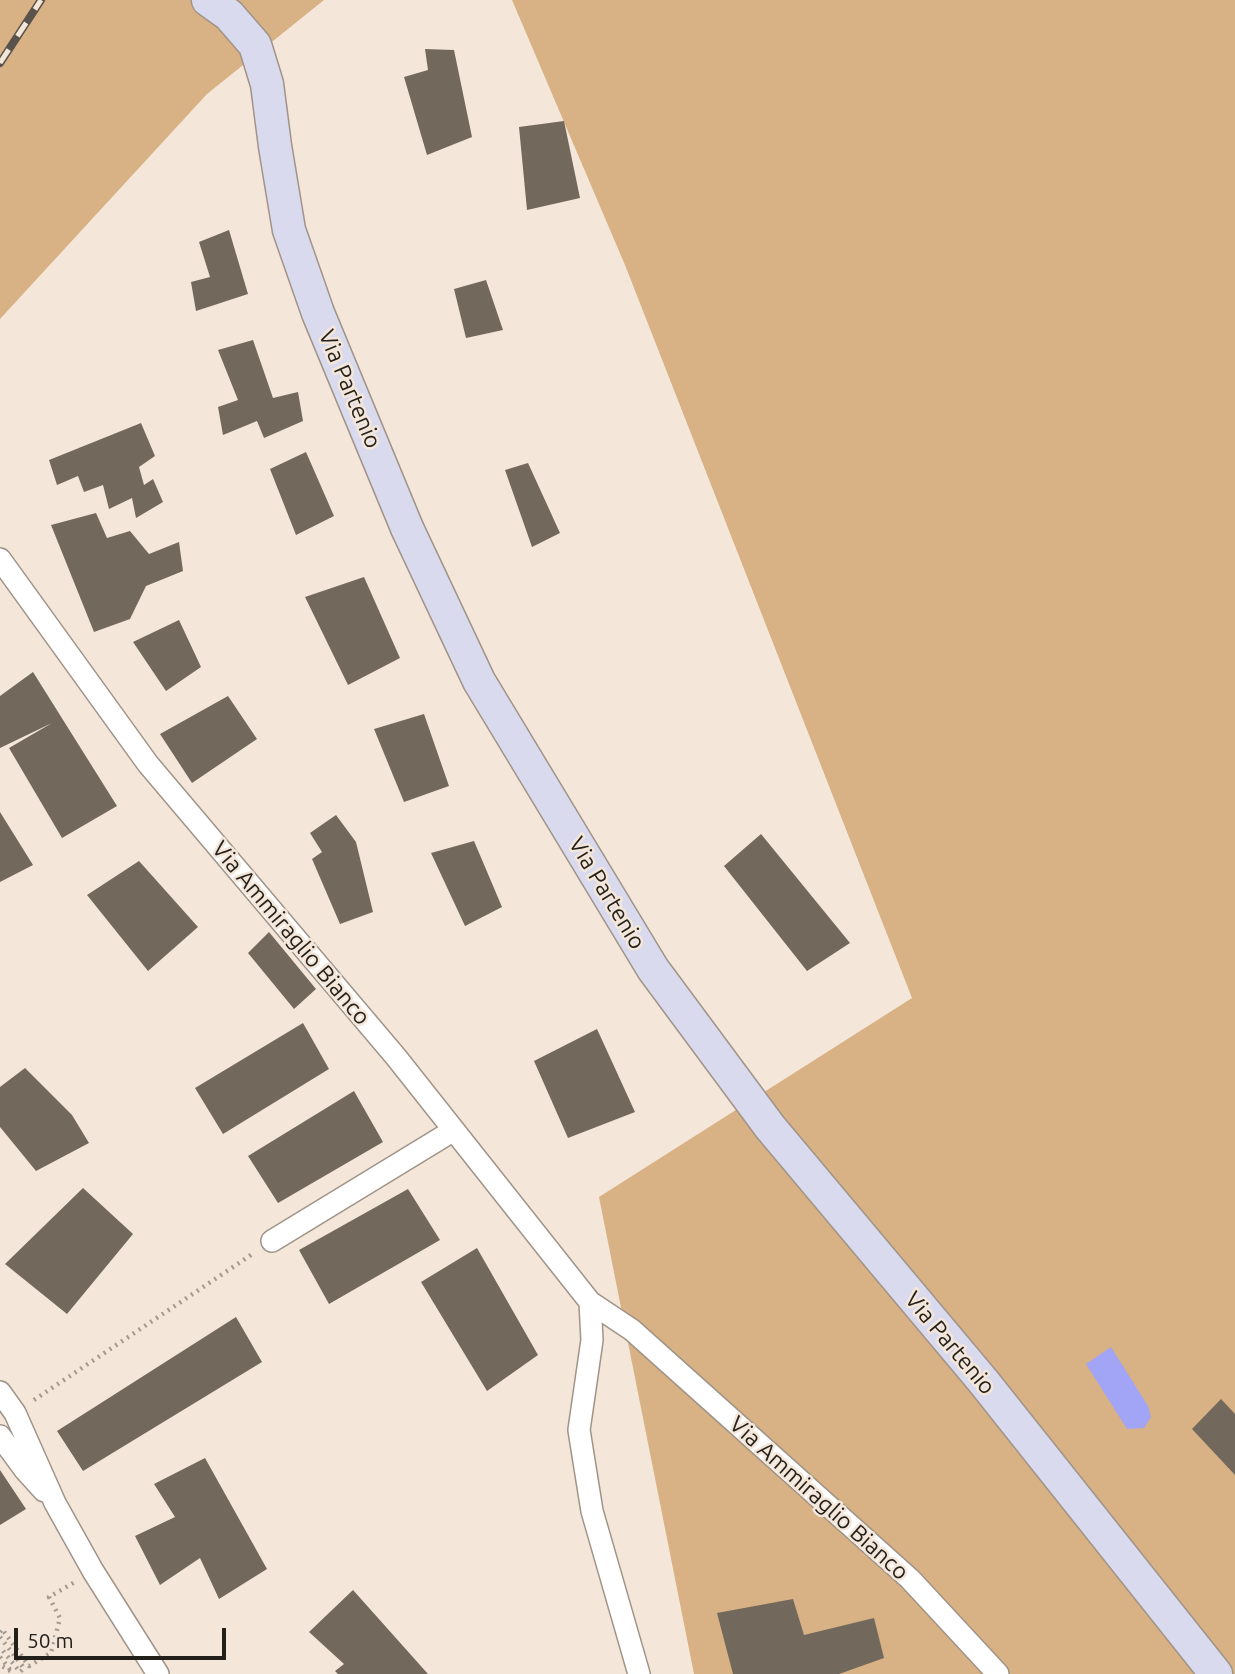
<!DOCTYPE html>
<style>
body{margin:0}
#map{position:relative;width:1235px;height:1674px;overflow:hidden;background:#f4e7da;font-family:Ubuntu,sans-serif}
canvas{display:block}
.scale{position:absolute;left:14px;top:1628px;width:212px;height:32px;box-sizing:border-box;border:4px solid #231f1a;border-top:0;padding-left:9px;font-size:21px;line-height:24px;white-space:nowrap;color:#231f1a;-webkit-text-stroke:5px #f4e7da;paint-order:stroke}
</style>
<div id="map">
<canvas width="1235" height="1674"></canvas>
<div class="scale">50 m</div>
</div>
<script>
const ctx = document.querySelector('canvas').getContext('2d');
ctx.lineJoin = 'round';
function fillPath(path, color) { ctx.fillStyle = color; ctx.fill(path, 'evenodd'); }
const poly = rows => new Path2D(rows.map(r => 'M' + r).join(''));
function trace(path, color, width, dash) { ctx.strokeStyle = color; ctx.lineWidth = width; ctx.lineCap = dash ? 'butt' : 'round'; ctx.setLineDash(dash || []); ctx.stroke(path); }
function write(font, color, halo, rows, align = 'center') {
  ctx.font = font + ' Ubuntu,sans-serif'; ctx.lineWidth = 5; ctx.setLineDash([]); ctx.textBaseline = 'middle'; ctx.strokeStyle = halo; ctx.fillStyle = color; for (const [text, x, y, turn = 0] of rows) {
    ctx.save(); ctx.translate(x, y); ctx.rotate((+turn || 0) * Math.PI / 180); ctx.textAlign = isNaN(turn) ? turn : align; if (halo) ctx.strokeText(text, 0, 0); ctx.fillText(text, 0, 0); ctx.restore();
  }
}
fillPath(poly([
 [0,0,324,0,207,94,0,319],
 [512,0,1235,0,1235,1674,694,1674,599,1197,912,998,625,265]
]), '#d8b184');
fillPath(poly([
 [1111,1347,1148,1406,1151,1417,1144,1428,1127,1429,1086,1364]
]), '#a2a4f5');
fillPath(poly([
 [425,49,454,50,472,137,427,155,404,77,428,70],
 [564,121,580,198,527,210,519,127],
 [229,230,248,294,196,311,191,282,210,277,199,242],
 [486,280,503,330,466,338,454,289],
 [253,340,273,398,298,392,303,421,264,438,257,421,223,435,218,407,238,400,218,350],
 [141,423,155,456,139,467,144,485,153,479,163,502,136,518,132,498,109,509,103,485,84,492,78,476,57,485,49,460],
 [306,452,334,516,296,535,270,469],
 [528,463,560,533,532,547,505,470],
 [96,513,107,538,130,531,149,554,179,542,183,571,146,586,130,619,94,632,51,525],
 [364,577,400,658,348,685,305,597],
 [179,620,201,667,166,691,133,642],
 [33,672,117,806,62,838,9,748,52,723,0,748,0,696],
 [228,696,257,739,192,783,160,734],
 [424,714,449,786,404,802,374,729],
 [0,812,33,865,0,882],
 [336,815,356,842,373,912,340,924,312,859,322,852,310,833],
 [761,834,850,943,807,971,724,866],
 [474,841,502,907,465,926,431,853],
 [139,861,198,927,148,971,87,895],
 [269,932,316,989,294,1009,248,953],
 [303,1023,329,1069,223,1134,195,1088],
 [597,1029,635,1112,568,1138,534,1061],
 [25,1068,72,1115,89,1143,36,1171,0,1127,0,1087],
 [354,1091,383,1142,278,1203,248,1156],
 [83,1188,133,1234,67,1314,5,1264],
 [408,1189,440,1240,329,1304,299,1250],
 [477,1248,538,1355,487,1391,421,1282],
 [236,1317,262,1362,83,1471,57,1431],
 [1221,1399,1235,1414,1235,1475,1192,1429],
 [205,1458,267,1569,219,1599,200,1558,160,1585,135,1536,175,1517,154,1484],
 [0,1470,26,1509,0,1525],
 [353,1590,428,1674,338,1674,335,1671,344,1664,309,1632],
 [793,1599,804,1635,874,1618,884,1658,839,1674,733,1674,717,1613]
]), '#72685c');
const minor = poly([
 [0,559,148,764,396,1057,590,1302,632,1330,910,1579,998,1674],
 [272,1241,454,1130],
 [590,1302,592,1340,579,1430,592,1511,639,1674],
 [0,1392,15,1413,55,1503,93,1571,158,1674],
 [0,1436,25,1470,44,1491]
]);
const secondary = poly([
 [208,0,229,15,255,45,267,84,275,146,289,230,318,313,407,528,479,681,653,969,770,1127,983,1381,1216,1674]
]);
trace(minor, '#a09488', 24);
trace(secondary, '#a09488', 35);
trace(poly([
 [34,1400,254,1253],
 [0,1632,2,1629,29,1666,51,1653,60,1618,49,1597,75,1582],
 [0,1637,24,1668,20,1672,0,1647],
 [0,1657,12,1672,0,1665]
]), '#a39a90', 4.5, [2, 5]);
trace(minor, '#fff', 21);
trace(secondary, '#d9daee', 32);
const rail = poly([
 [0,63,41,0]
]);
trace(rail, '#59534c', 8);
trace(rail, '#f4e7da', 5, [16]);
write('23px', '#231f1a', '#f4e7da', [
 ["Via Partenio",350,389,67],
 ["Via Partenio",607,893,59],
 ["Via Ammiraglio Bianco",291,933,50],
 ["Via Partenio",950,1343,50],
 ["Via Ammiraglio Bianco",819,1498,42]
]);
</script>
